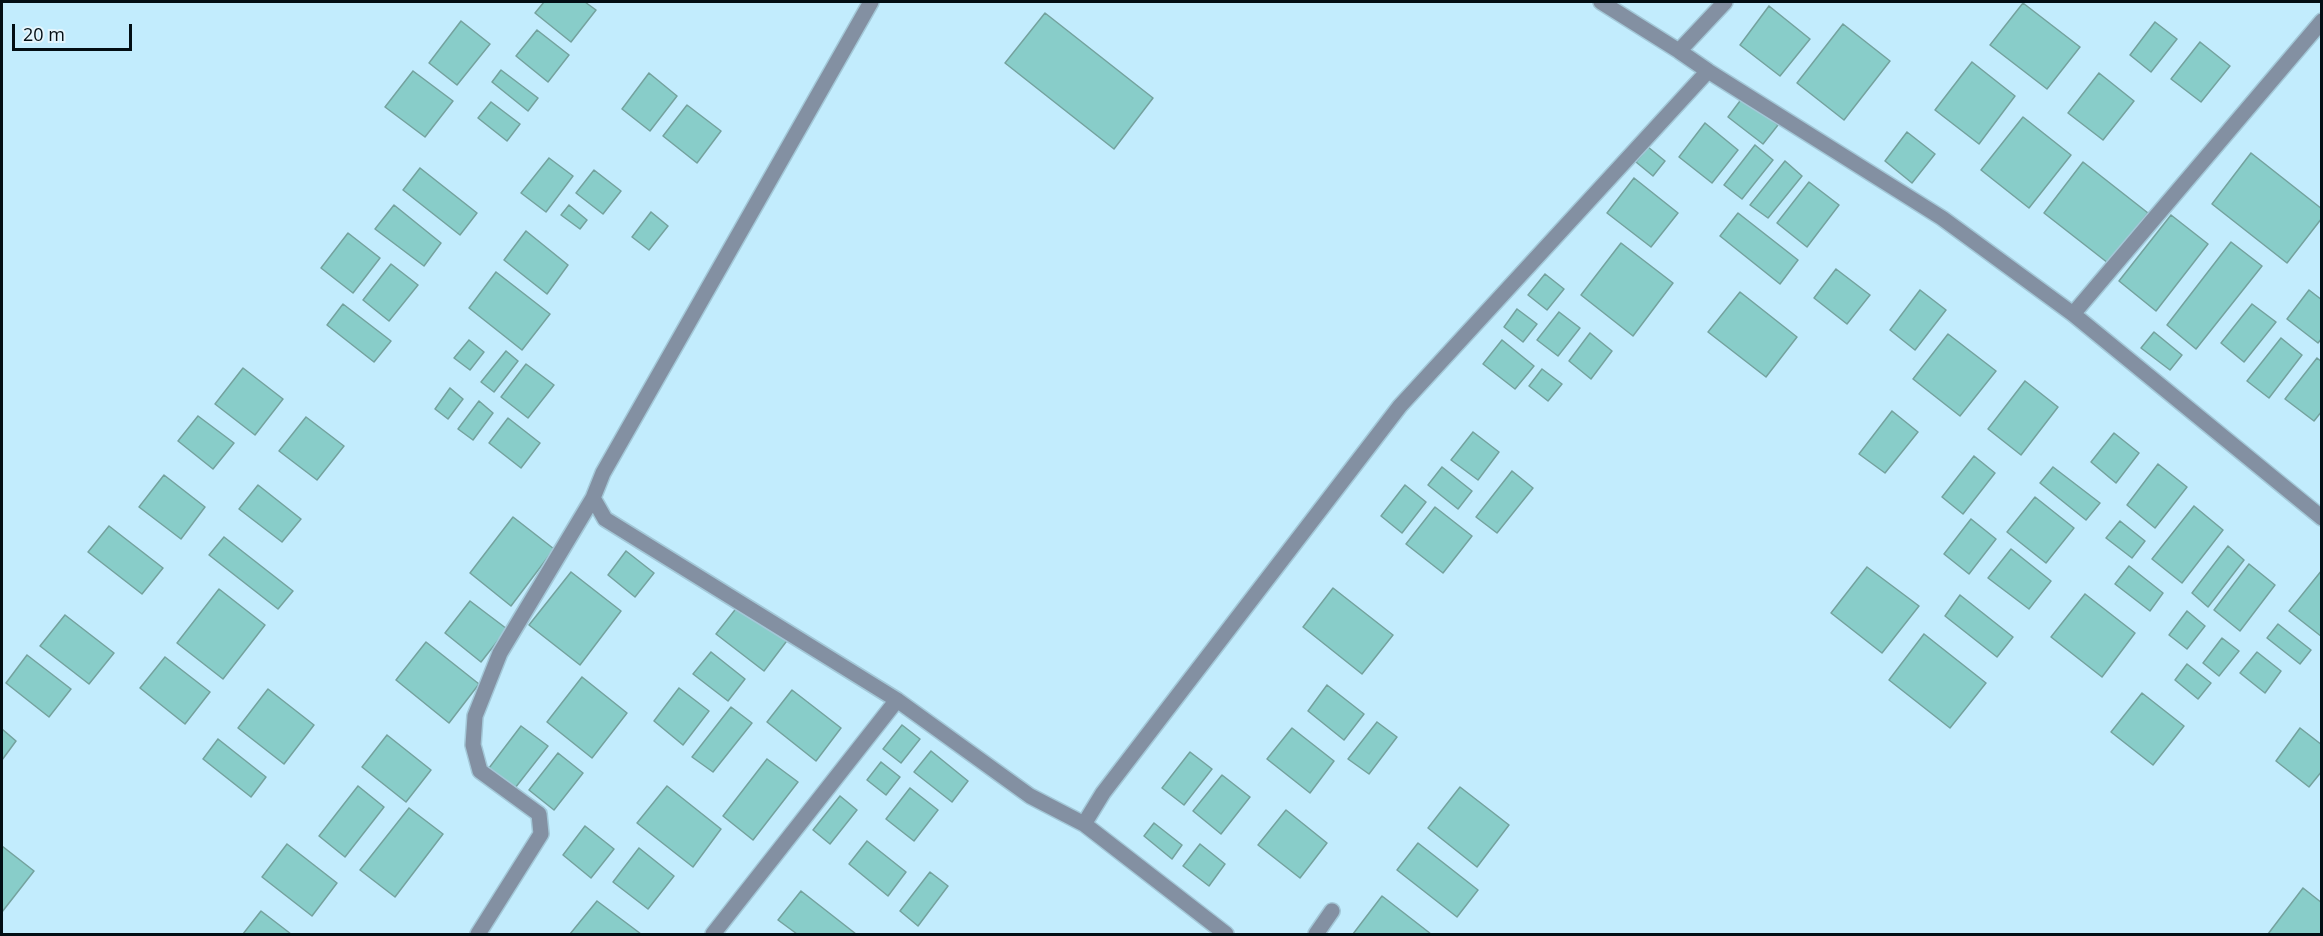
<!DOCTYPE html>
<style>
body{margin:0}
#map{position:relative;width:2323px;height:936px;overflow:hidden;background:#c2ecfd;font-family:"Open Sans",sans-serif}
canvas{display:block}
.frame{position:absolute;inset:0;border:3px solid #020e14;pointer-events:none}
.scale{position:absolute;left:12px;top:24px;width:120px;height:27px;box-sizing:border-box;border:3px solid #020e14;border-top:0;padding-left:8px;font-size:18px;line-height:21px;white-space:nowrap;color:#020e14;-webkit-text-stroke:4px #e4f5fc;paint-order:stroke}
</style>
<div id="map">
<canvas width="2323" height="936"></canvas>
<div class="frame"></div>
<div class="scale">20 m</div>
</div>
<script>
const ctx = document.querySelector('canvas').getContext('2d');
ctx.lineJoin = 'round';
function fillPath(path, color) { ctx.fillStyle = color; ctx.fill(path, 'evenodd'); }
const poly = rows => new Path2D(rows.map(r => 'M' + r).join(''));
function trace(path, color, width, dash) { ctx.strokeStyle = color; ctx.lineWidth = width; ctx.lineCap = dash ? 'butt' : 'round'; ctx.setLineDash(dash || []); ctx.stroke(path); }
const building = poly([
 [544,2,585,2,596,10,571,42,535,13,544,2],
 [2023,3,2080,47,2047,89,1990,45,2023,3],
 [1769,6,1810,39,1780,76,1740,45,1769,6],
 [1045,13,1153,98,1114,149,1005,63,1045,13],
 [461,21,490,44,457,85,429,63,461,21],
 [2155,22,2177,39,2151,72,2130,55,2155,22],
 [1843,24,1890,61,1844,120,1797,83,1843,24],
 [537,30,569,55,548,82,516,56,537,30],
 [2200,42,2230,66,2201,102,2171,79,2200,42],
 [1972,62,2015,96,1979,144,1935,110,1972,62],
 [501,70,538,98,528,111,492,82,501,70],
 [413,71,453,101,425,137,385,107,413,71],
 [649,73,677,96,650,131,622,109,649,73],
 [2099,73,2134,101,2103,140,2068,113,2099,73],
 [1743,97,1778,125,1763,144,1728,117,1743,97],
 [491,102,520,124,507,141,478,118,491,102],
 [687,105,721,131,697,163,663,136,687,105],
 [2023,117,2071,155,2029,208,1981,170,2023,117],
 [1705,123,1738,150,1712,183,1679,157,1705,123],
 [1907,132,1935,154,1912,183,1885,161,1907,132],
 [1755,145,1773,160,1742,199,1724,185,1755,145],
 [1648,147,1665,161,1653,176,1636,162,1648,147],
 [2251,153,2322,209,2322,218,2287,263,2212,204,2251,153],
 [549,158,573,176,546,212,521,193,549,158],
 [1785,161,1802,176,1768,218,1750,205,1785,161],
 [2083,162,2148,213,2108,263,2044,213,2083,162],
 [420,168,477,213,460,235,403,190,420,168],
 [594,170,621,191,603,214,576,193,594,170],
 [1634,178,1678,213,1651,247,1607,213,1634,178],
 [1809,182,1839,205,1807,247,1777,223,1809,182],
 [394,205,441,243,424,266,375,229,394,205],
 [569,205,587,220,580,229,561,215,569,205],
 [651,212,668,226,649,250,632,237,651,212],
 [1738,213,1798,260,1780,284,1720,236,1738,213],
 [2171,215,2208,244,2156,311,2119,281,2171,215],
 [526,231,568,265,547,294,504,260,526,231],
 [348,233,380,258,353,293,321,268,348,233],
 [2231,242,2262,266,2196,349,2167,325,2231,242],
 [1621,243,1673,283,1633,336,1581,295,1621,243],
 [391,264,418,285,389,321,363,300,391,264],
 [1836,269,1870,295,1847,324,1814,298,1836,269],
 [496,272,550,314,522,350,469,308,496,272],
 [1545,274,1564,289,1547,310,1528,295,1545,274],
 [1920,290,1946,310,1915,350,1890,330,1920,290],
 [2309,290,2322,300,2322,338,2318,343,2287,319,2309,290],
 [1740,292,1797,337,1766,377,1708,332,1740,292],
 [343,304,391,341,374,362,327,325,343,304],
 [2252,304,2276,322,2244,362,2221,343,2252,304],
 [1517,309,1537,324,1523,342,1504,327,1517,309],
 [1559,312,1580,328,1558,356,1537,340,1559,312],
 [2154,332,2182,355,2170,370,2141,348,2154,332],
 [1590,333,1612,351,1591,379,1569,361,1590,333],
 [1948,334,1996,371,1960,416,1913,379,1948,334],
 [2281,338,2302,355,2269,398,2247,381,2281,338],
 [469,340,484,352,470,370,454,358,469,340],
 [1502,340,1534,366,1515,389,1483,364,1502,340],
 [506,351,518,361,494,392,481,382,506,351],
 [2317,358,2322,362,2322,411,2314,421,2285,399,2317,358],
 [526,364,554,385,528,418,501,397,526,364],
 [243,368,283,399,255,435,215,404,243,368],
 [1542,369,1562,384,1548,401,1529,386,1542,369],
 [2025,381,2058,407,2021,455,1988,429,2025,381],
 [450,388,463,399,448,419,435,409,450,388],
 [479,401,493,413,473,440,458,429,479,401],
 [1892,411,1918,432,1885,473,1859,454,1892,411],
 [198,416,234,443,213,469,178,441,198,416],
 [306,417,344,446,317,480,279,451,306,417],
 [508,418,540,443,521,468,489,443,508,418],
 [1473,432,1499,452,1478,480,1451,460,1473,432],
 [2114,433,2139,453,2116,483,2091,462,2114,433],
 [1974,456,1995,473,1963,514,1942,497,1974,456],
 [2158,464,2187,487,2155,528,2127,505,2158,464],
 [1442,467,1472,491,1458,509,1428,485,1442,467],
 [2053,467,2100,503,2086,520,2040,483,2053,467],
 [1512,471,1533,488,1497,533,1476,517,1512,471],
 [164,475,205,507,181,539,139,507,164,475],
 [258,485,301,519,282,542,239,509,258,485],
 [1405,485,1426,502,1402,533,1381,516,1405,485],
 [2035,497,2074,528,2046,563,2007,532,2035,497],
 [2194,506,2223,530,2182,583,2152,559,2194,506],
 [1435,507,1472,536,1443,573,1406,544,1435,507],
 [513,517,554,549,511,606,470,573,513,517],
 [1971,519,1996,539,1969,574,1944,554,1971,519],
 [2120,521,2145,541,2132,558,2106,538,2120,521],
 [109,526,163,568,142,594,88,552,109,526],
 [224,537,293,591,278,609,209,555,224,537],
 [2228,546,2244,560,2208,607,2192,593,2228,546],
 [2011,549,2051,581,2029,609,1988,578,2011,549],
 [626,551,654,573,635,597,608,575,626,551],
 [2249,564,2275,585,2240,631,2214,610,2249,564],
 [2129,566,2163,593,2150,611,2115,584,2129,566],
 [1867,567,1919,606,1882,653,1831,613,1867,567],
 [2322,570,2322,637,2289,611,2322,570],
 [571,572,621,611,580,665,529,625,571,572],
 [1333,588,1393,635,1362,674,1303,627,1333,588],
 [219,589,265,625,223,679,177,643,219,589],
 [2085,594,2135,633,2102,677,2051,637,2085,594],
 [1960,595,2013,637,1997,657,1945,616,1960,595],
 [470,601,507,629,481,662,445,633,470,601],
 [742,601,789,638,764,671,716,634,742,601],
 [2187,611,2205,626,2187,649,2169,635,2187,611],
 [65,615,114,653,89,684,40,646,65,615],
 [2278,624,2311,650,2300,664,2267,638,2278,624],
 [1924,634,1986,683,1950,728,1889,680,1924,634],
 [2222,638,2239,651,2219,676,2203,663,2222,638],
 [426,642,479,684,449,723,396,680,426,642],
 [711,652,745,679,728,701,693,674,711,652],
 [2257,652,2281,671,2265,693,2240,673,2257,652],
 [27,655,71,689,49,717,6,683,27,655],
 [165,657,210,692,185,724,140,688,165,657],
 [2187,664,2211,683,2198,699,2175,680,2187,664],
 [582,677,627,713,592,758,547,722,582,677],
 [1327,685,1364,714,1344,740,1308,711,1327,685],
 [679,688,709,711,683,745,654,721,679,688],
 [268,689,314,725,284,764,238,728,268,689],
 [792,690,841,728,816,761,767,722,792,690],
 [2142,693,2184,726,2153,765,2111,732,2142,693],
 [731,707,752,723,713,772,692,757,731,707],
 [1377,722,1397,737,1369,774,1348,759,1377,722],
 [902,725,920,739,901,763,883,749,902,725],
 [521,726,548,746,515,788,489,768,521,726],
 [1292,728,1334,761,1310,793,1267,759,1292,728],
 [2300,728,2322,745,2322,771,2309,787,2276,761,2300,728],
 [2,729,16,741,2,760,2,729],
 [387,735,431,770,406,802,362,767,387,735],
 [218,739,266,777,251,797,203,759,218,739],
 [931,751,968,781,952,802,914,772,931,751],
 [1190,752,1212,769,1184,805,1162,788,1190,752],
 [558,753,583,773,554,810,529,790,558,753],
 [767,759,798,782,753,840,723,816,767,759],
 [881,762,900,777,886,795,867,780,881,762],
 [1222,775,1250,797,1221,834,1193,811,1222,775],
 [358,786,384,807,345,857,319,836,358,786],
 [667,786,721,829,693,867,637,823,667,786],
 [1460,787,1509,825,1477,867,1428,828,1460,787],
 [910,788,938,810,914,841,886,819,910,788],
 [840,796,857,810,830,844,813,830,840,796],
 [409,808,443,834,395,897,360,870,409,808],
 [1286,810,1327,843,1300,878,1258,845,1286,810],
 [1154,823,1182,845,1172,859,1144,836,1154,823],
 [585,826,614,849,591,878,563,855,585,826],
 [867,841,906,872,888,896,849,864,867,841],
 [1418,843,1478,890,1457,917,1397,870,1418,843],
 [287,844,337,883,312,916,262,877,287,844],
 [1200,844,1225,864,1209,886,1183,866,1200,844],
 [2,846,34,871,2,912,2,846],
 [639,848,674,876,648,909,613,882,639,848],
 [930,872,948,886,918,926,900,911,930,872],
 [2303,888,2322,903,2322,934,2268,934,2303,888],
 [801,891,856,934,797,934,778,920,801,891],
 [1382,896,1431,934,1353,934,1382,896],
 [597,901,641,934,570,934,597,901],
 [261,911,291,934,243,934,261,911]
]);
fillPath(building, '#88cdc9');
trace(building, '#74a29e', 1.5);
const minor = poly([
 [871,2,603,473,593,498,605,519,897,700,1030,796,1084,824,1103,793,1400,406,1708,71],
 [1601,2,1679,51,1708,71,1942,218,2073,314,2322,518],
 [1679,51,1725,2],
 [2073,314,2322,21],
 [1084,824,1226,934],
 [478,934,541,834,539,814,480,771,473,745,475,716,500,653,593,498],
 [713,934,897,700],
 [1316,934,1332,911]
]);
trace(minor, '#a3c8d8', 18);
trace(minor, '#8390a2', 15);
</script>
